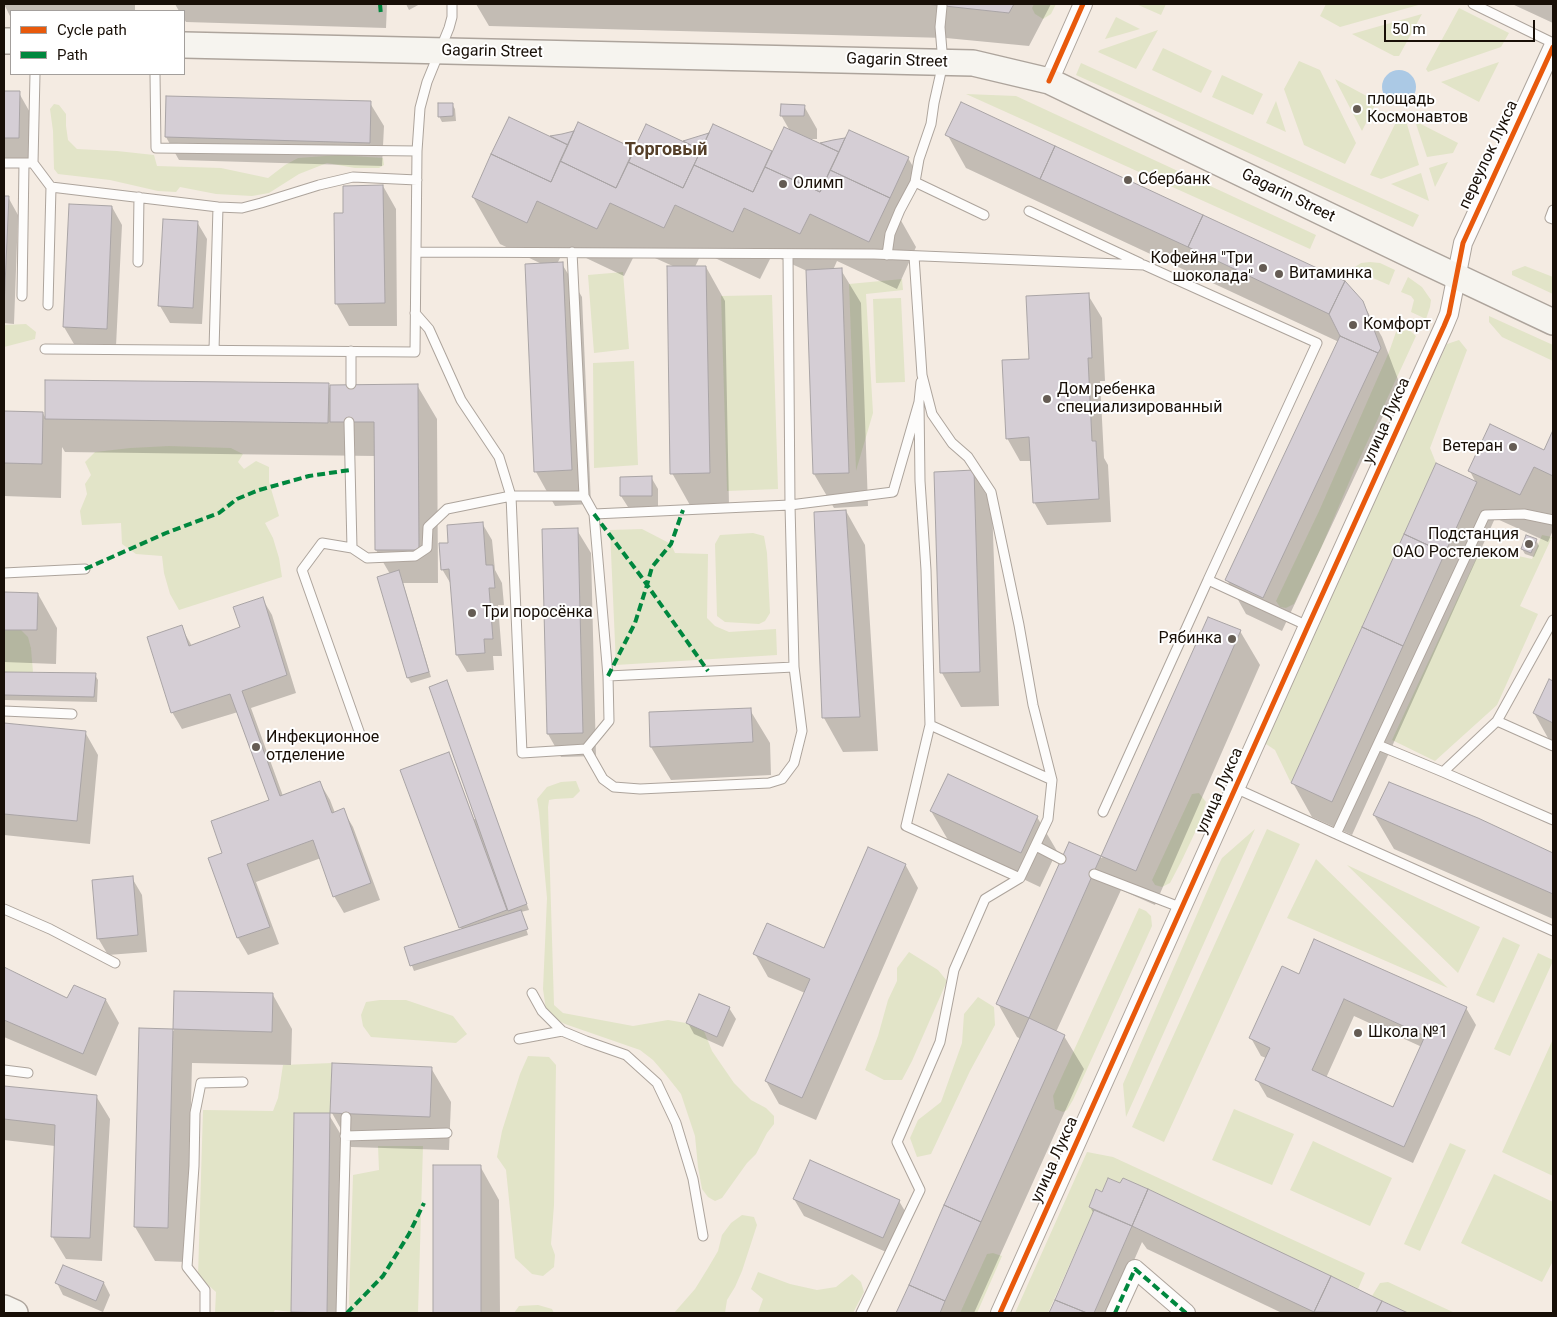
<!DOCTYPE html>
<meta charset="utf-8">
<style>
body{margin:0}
#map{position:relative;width:1557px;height:1317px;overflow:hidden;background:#f4ebe2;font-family:Roboto,sans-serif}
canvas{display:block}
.frame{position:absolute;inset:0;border:5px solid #180f07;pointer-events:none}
.legend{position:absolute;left:10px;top:10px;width:175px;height:65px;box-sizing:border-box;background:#fff;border:1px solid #a39f9c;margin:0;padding:6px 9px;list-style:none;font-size:15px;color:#180f07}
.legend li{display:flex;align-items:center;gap:10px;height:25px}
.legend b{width:25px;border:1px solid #a39f9c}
.scale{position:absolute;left:1384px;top:20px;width:151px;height:22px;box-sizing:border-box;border:2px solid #180f07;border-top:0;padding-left:6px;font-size:15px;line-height:18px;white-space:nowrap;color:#180f07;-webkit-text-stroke:4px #fff;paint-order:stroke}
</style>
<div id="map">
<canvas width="1557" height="1317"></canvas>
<div class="frame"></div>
<ul class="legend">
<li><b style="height:6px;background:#e8590c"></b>Cycle path</li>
<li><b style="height:6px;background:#00873e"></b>Path</li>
</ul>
<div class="scale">50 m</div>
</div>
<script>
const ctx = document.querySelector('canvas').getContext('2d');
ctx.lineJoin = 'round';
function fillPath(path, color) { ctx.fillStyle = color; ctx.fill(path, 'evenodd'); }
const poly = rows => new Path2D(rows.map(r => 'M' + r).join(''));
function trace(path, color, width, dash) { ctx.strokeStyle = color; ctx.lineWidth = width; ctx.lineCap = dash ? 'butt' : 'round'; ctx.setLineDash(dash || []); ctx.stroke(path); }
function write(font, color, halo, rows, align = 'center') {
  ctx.font = font + ' Roboto,sans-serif'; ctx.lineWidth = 4; ctx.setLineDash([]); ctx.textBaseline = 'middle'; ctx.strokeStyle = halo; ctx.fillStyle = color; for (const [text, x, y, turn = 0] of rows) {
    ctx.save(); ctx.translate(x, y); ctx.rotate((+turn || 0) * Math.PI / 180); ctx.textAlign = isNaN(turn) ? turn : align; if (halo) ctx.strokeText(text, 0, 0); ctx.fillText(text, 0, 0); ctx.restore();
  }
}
fillPath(poly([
 [1034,4,1056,4,1051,14,1043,19,1035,14,1032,8],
 [1136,4,1166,4,1161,15],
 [1326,4,1422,4,1340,27,1320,16],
 [1459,8,1509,33,1501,47,1428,72,1426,69],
 [1422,14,1399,56,1394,56,1352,34],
 [1116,17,1140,29,1105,39],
 [1158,30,1136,69,1098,52,1100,50],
 [1163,48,1212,71,1201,93,1152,70],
 [1299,61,1320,70,1356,143,1345,164,1304,145,1284,89],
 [1499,62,1479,102,1441,82],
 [1081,63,1419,215,1413,227,1076,75],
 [1222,75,1263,94,1253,115,1212,97],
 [1335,79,1374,100,1376,103,1362,131],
 [966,94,1016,96,1316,235,1310,249],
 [1276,101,1286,132,1266,123],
 [54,104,59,105,66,114,66,126,68,140,77,149,117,151,154,155,157,166,221,168,268,178,285,165,298,158,338,155,383,158,384,165,379,168,355,168,327,163,299,174,269,193,252,196,216,194,180,187,176,192,158,191,110,180,58,174,54,169,53,131,50,109],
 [1404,114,1419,165,1381,179,1370,175,1399,116],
 [1415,121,1458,143,1453,153,1427,157],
 [1448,162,1435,187,1429,168],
 [1421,173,1429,201,1391,184],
 [1370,262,1380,263,1395,270,1389,285,1352,269,1361,263],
 [1525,266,1553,277,1553,294,1512,275,1512,271],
 [623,272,629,349,594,353,588,275],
 [1408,277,1422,287,1431,300,1430,307,1426,319,1411,312,1414,300,1411,296,1401,292],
 [902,279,903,290,866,294,873,413,856,471,849,284],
 [772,295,778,489,727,491,721,296],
 [901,298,905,382,876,383,873,299],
 [1489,316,1553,345,1553,361,1502,337,1489,322],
 [26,324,36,332,35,339,4,347,4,325],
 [1409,330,1416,336,1353,473,1321,548,1294,604,1286,608,1280,607,1276,601,1319,511,1389,352,1396,332],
 [1459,340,1467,350,1430,448,1436,463,1291,783,1275,750,1263,742,1447,344],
 [634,361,638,465,594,468,593,363],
 [169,446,231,448,243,454,238,462,244,469,256,461,269,467,269,482,279,516,265,523,273,538,279,558,282,577,179,610,170,594,164,573,162,556,136,554,122,544,121,523,82,525,80,511,87,494,85,484,91,475,85,462,95,452,130,448],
 [642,529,671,544,675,553,708,554,707,618,715,626,729,632,776,629,777,655,616,665,610,530],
 [753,533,764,536,767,553,770,613,765,621,759,624,725,622,717,616,715,544,720,535],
 [1542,535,1552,537,1520,606,1538,614,1497,705,1435,761,1392,740,1481,548,1532,559],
 [4,630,21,630,28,637,31,648,33,672,4,672],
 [576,781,580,791,573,798,555,799,549,800,548,807,554,1005,563,1013,633,1026,668,1020,686,1023,704,1031,712,1051,734,1083,751,1100,766,1108,774,1116,774,1124,767,1133,756,1154,747,1163,722,1198,715,1201,708,1197,702,1189,698,1167,695,1136,681,1094,666,1075,653,1060,640,1050,565,1024,555,1019,546,1010,543,989,547,898,539,812,537,799,547,787,561,782],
 [1199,793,1206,802,1200,822,1181,862,1170,883,1162,887,1155,885,1152,880,1192,794],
 [1255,829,1126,1117,1123,1084,1218,866,1222,858],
 [1267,829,1300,844,1164,1142,1132,1127],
 [1316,859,1448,988,1287,918],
 [1347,865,1480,927,1458,973],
 [1139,908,1146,911,1151,916,1152,926,1073,1100,1067,1110,1063,1112,1055,1109,1053,1096],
 [1503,937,1520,945,1494,1003,1476,995],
 [909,952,938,970,947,981,912,1061,902,1080,884,1080,865,1070,878,1036,888,1000,897,981,897,968],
 [1538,953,1553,960,1553,961,1510,1056,1494,1049],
 [978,997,994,1007,995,1025,970,1071,931,1154,917,1157,910,1138,918,1120,941,1102,962,1043,964,1014],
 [380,1000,406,1000,453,1016,467,1034,456,1043,371,1037,363,1026,361,1015,366,1002],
 [1553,1039,1553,1176,1502,1152],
 [528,1056,549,1057,556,1065,554,1205,551,1244,555,1255,554,1267,543,1276,532,1274,515,1258,506,1170,497,1157,502,1131,520,1074],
 [332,1063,330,1113,294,1113,291,1312,275,1310,273,1313,215,1313,216,1292,198,1276,203,1110,273,1111,278,1098,283,1065],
 [1234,1109,1294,1134,1272,1185,1212,1160],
 [1313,1141,1392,1178,1370,1226,1290,1190],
 [1450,1143,1466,1150,1420,1251,1404,1244],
 [378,1146,423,1146,418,1313,352,1313,349,1304,353,1175,379,1170],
 [1087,1152,1113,1157,1365,1273,1358,1289,1123,1178,1120,1183,1108,1178,1102,1192,1096,1190,1089,1207,1094,1210,1048,1313,1015,1313],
 [1494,1174,1553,1202,1553,1261,1542,1282,1461,1243],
 [742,1215,754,1217,757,1225,742,1271,735,1287,727,1300,725,1313,674,1313,695,1289,708,1268,718,1251,722,1235,731,1223],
 [993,1253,1002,1256,977,1313,960,1313,987,1254],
 [758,1272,790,1284,817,1290,836,1287,852,1274,861,1282,864,1292,853,1313,758,1313,763,1299,751,1289],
 [1388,1282,1455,1313,1408,1313,1372,1296,1380,1283],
 [538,1305,552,1309,554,1313,514,1313,519,1306]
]), '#e2e4c8');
fillPath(poly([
 '1382 87a17 17 0 1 1 34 0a17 17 0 1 1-34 0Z'
]), '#abc9e5');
fillPath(poly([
 [4,4,135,4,135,11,11,11,11,18],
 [175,4,387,4,386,28,186,22,184,19,184,11,179,11],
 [406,4,420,4,409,10],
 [476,4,1051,4,1029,46,946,38,489,26],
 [1512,4,1553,4,1553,23],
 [4,92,19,93,32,116,31,161,4,160],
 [370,103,384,126,382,166,179,160,166,137],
 [452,104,455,109,456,121,442,122,439,116],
 [804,106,817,129,817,139,808,139,820,144,844,139,845,141,908,158,918,175,899,217,916,247,897,289,837,261,833,270,841,270,861,303,868,506,834,508,814,474,807,271,772,255,760,279,702,252,695,267,706,267,725,301,729,506,691,507,672,473,675,267,637,250,624,276,565,248,557,264,562,264,582,297,591,504,555,506,536,472,544,265,500,244,473,197,550,138,575,132,635,151,682,143,710,134,714,125,773,153,790,131,781,115],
 [947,134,1362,302,1382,337,1399,382,1282,631,1246,614,1227,580,1339,342,966,168],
 [383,186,396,209,397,326,349,326,336,303,345,214],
 [4,197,8,197,18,215,14,324,4,323],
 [70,206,112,207,122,225,116,346,74,344,64,327],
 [197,222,207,239,202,324,170,323,160,306],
 [1088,295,1102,318,1105,381,1100,381,1104,458,1108,465,1111,522,1047,525,1034,502,1032,461,1020,461,1007,438],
 [328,385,331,390,417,385,437,419,438,583,403,583,431,677,411,683,408,678,378,578,390,574,376,550,375,456,65,452,62,447,61,498,4,496,4,412,43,413,46,419],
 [1553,433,1553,530,1548,542,1497,519,1496,516,1352,835,1312,817,1293,783,1476,483,1470,471,1544,451],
 [973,471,992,505,999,706,961,707,942,673,935,473],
 [651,477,658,489,658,507,628,507,621,496],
 [846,511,865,545,878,751,843,752,824,718],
 [482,523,492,540,495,570,502,583,504,605,498,605,502,656,493,656,494,670,467,672,457,655,452,586,442,569,449,544],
 [577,530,591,553,596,756,561,757,548,734],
 [1536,540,1539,546,1534,557,1525,554,1522,549],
 [4,593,38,594,57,628,56,664,4,662],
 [262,598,272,615,296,693,251,708,283,796,320,783,330,800,335,813,343,810,353,827,380,900,344,913,334,896,321,858,256,882,279,944,248,955,238,938,209,858,224,853,271,801,238,712,182,729,172,712,181,627,192,646,242,628],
 [1208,618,1240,631,1260,665,1155,905,1121,890,1056,1032,1064,1036,1084,1069,974,1313,897,1313,1021,1039,1017,1037,998,1004,1070,844,1102,858],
 [4,673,95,675,98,680,97,702,4,700],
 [1549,681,1553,683,1553,747,1534,713],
 [447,682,529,910,521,912,528,935,414,971,405,948,462,930,401,771,449,753,474,819,477,819],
 [750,710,770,743,771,775,671,780,651,747],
 [4,724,85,732,98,755,90,844,4,835],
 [931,811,1037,817,1057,851,1040,887,951,845],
 [1374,815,1478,819,1553,854,1553,919,1394,849],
 [905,864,918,888,816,1120,779,1104,766,1081,805,993,768,977,755,954,824,949],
 [132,878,142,895,147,952,108,955,98,938],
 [4,968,67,1000,106,1000,119,1023,96,1076,4,1037],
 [1299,976,1466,1008,1476,1025,1413,1163,1267,1097,1257,1080,1266,1058,1261,1056,1251,1038],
 [1354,1016,1422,1047,1393,1108,1326,1078],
 [175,992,273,995,292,1029,291,1065,192,1063,187,1262,155,1261,135,1227,141,1030,174,1031],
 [729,1008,736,1019,723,1047,694,1034,688,1023],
 [431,1068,451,1102,449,1150,351,1147,332,1113],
 [4,1087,96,1096,110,1119,102,1261,66,1259,52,1236,55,1146,4,1140],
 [329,1115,349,1148,346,1313,293,1313],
 [434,1166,480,1166,499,1200,500,1313,434,1313],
 [1121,1185,1147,1190,1405,1313,1282,1313,1147,1249,1142,1242,1111,1313,1050,1313,1094,1214,1090,1207,1103,1193],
 [794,1199,899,1201,909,1218,893,1255,804,1216],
 [64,1267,104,1283,110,1295,103,1312,63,1295,57,1283]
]), '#0003');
const building = poly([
 [926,4,1014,4,1009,13,926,4],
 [4,91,20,91,19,138,4,138,4,91],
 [166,96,371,101,370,143,165,137,166,96],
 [961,102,1055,146,1040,179,945,135,961,102],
 [438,103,453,103,453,116,438,117,438,103],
 [781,104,805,105,804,116,780,116,781,104],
 [509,117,568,145,551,182,491,154,509,117],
 [578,122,635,149,616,188,560,161,578,122],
 [646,124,701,150,683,188,628,162,646,124],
 [713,124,772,151,753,192,694,165,713,124],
 [784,127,839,152,820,192,765,167,784,127],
 [849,130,909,157,890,198,830,170,849,130],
 [574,131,568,145,550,136,562,134,574,131],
 [709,133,701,150,683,141,709,133],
 [845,138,839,152,820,143,833,140,845,138],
 [1055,146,1203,215,1188,247,1040,179,1055,146],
 [491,154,551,182,560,161,616,188,628,162,683,188,694,165,753,192,765,167,820,192,830,170,890,198,869,242,810,214,800,234,744,208,733,232,675,205,664,228,610,203,597,229,537,201,527,223,472,197,491,154],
 [383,185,385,303,335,304,334,213,343,213,343,186,383,185],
 [4,196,9,196,4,307,4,196],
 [69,204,112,206,107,329,63,327,69,204],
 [1203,215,1345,281,1329,314,1188,247,1203,215],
 [163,219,198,221,193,308,158,306,163,219],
 [563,262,572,470,534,472,525,264,563,262],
 [667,266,706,266,710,473,670,474,667,266],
 [842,268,849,473,813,474,806,270,842,268],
 [1345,281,1363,301,1381,348,1378,353,1340,336,1329,314,1345,281],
 [1089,293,1092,358,1088,358,1092,441,1096,441,1099,499,1033,503,1029,437,1006,439,1002,360,1029,359,1026,296,1089,293],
 [1340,336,1378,353,1263,598,1225,580,1340,336],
 [45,380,329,383,328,423,45,419,45,380],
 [418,384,419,550,375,550,374,422,330,422,330,385,418,384],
 [4,411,43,412,42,464,4,463,4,411],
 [1490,424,1544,450,1553,430,1553,476,1534,467,1520,495,1468,471,1490,424],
 [1436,463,1477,482,1445,553,1404,534,1436,463],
 [974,470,980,672,940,673,934,472,974,470],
 [652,476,652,496,620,496,620,477,652,476],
 [846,510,860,717,822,718,814,512,846,510],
 [483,522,486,565,493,565,495,588,489,588,493,639,484,639,485,653,456,655,449,569,441,570,439,543,448,543,447,525,483,522],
 [578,528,583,733,547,734,542,529,578,528],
 [1404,534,1445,553,1403,646,1362,627,1404,534],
 [1526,535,1537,539,1531,553,1521,549,1526,535],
 [399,570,429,672,407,678,377,577,399,570],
 [4,592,38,593,37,630,4,630,4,592],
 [263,597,287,675,242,691,280,796,320,781,332,813,344,808,371,883,333,897,313,840,247,864,270,927,237,938,208,858,222,853,211,821,269,800,230,694,171,713,147,637,182,625,189,646,240,627,233,607,263,597],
 [1208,617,1241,630,1136,871,1101,856,1208,617],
 [1362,627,1403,646,1332,802,1291,783,1362,627],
 [4,672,96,673,94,697,4,695,4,672],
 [1549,679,1553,681,1553,723,1533,713,1549,679],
 [447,680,527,904,508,911,429,687,447,680],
 [751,708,753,742,650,747,649,712,751,708],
 [4,723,86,731,77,821,4,814,4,723],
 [449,752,507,910,459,928,400,770,449,752],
 [948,774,1038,816,1021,853,930,811,948,774],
 [1389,782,1478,818,1553,853,1553,894,1373,815,1389,782],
 [1069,842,1101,856,1029,1018,996,1004,1069,842],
 [868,847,906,864,802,1098,765,1081,810,979,753,954,767,923,824,948,868,847],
 [133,876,138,935,97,939,92,880,133,876],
 [521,910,528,929,410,966,404,947,521,910],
 [1314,939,1467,1007,1404,1147,1255,1080,1270,1048,1249,1038,1282,966,1299,974,1314,939],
 [1344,999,1425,1036,1393,1107,1312,1070,1344,999],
 [4,967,67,998,74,985,106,999,83,1054,4,1020,4,967],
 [174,991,273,993,272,1032,173,1029,174,991],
 [699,994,730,1007,717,1037,686,1023,699,994],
 [1029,1018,1065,1035,981,1222,944,1205,1029,1018],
 [139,1028,173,1029,168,1228,134,1227,139,1028],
 [332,1063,432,1067,430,1117,330,1113,332,1063],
 [4,1086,97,1095,90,1238,51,1237,55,1125,4,1119,4,1086],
 [294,1113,330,1113,327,1313,291,1312,294,1113],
 [810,1160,900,1200,883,1238,793,1199,810,1160],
 [433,1165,481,1165,481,1313,433,1313,433,1165],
 [1108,1178,1120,1183,1123,1178,1148,1189,1132,1226,1089,1207,1096,1189,1102,1192,1108,1178],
 [1148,1189,1331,1276,1314,1312,1132,1226,1148,1189],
 [944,1205,981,1222,945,1301,909,1285,944,1205],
 [1094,1210,1132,1226,1094,1313,1087,1313,1055,1300,1094,1210],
 [63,1265,104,1282,96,1301,55,1283,63,1265],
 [1331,1276,1382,1301,1376,1313,1314,1312,1331,1276],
 [909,1285,945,1301,940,1313,896,1313,909,1285],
 [1055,1300,1087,1313,1049,1313,1055,1300],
 [1382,1301,1408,1313,1376,1313,1382,1301]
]);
fillPath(building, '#d5ced5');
trace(building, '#a9a4a5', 1);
const lane = poly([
 [1473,4,1553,43],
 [155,74,156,148,417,151],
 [4,163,33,163,35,74],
 [33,163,51,187,48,305],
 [915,182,984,215],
 [51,187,218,207,242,208,261,203,319,185,353,177,417,180],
 [1553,210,1550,218,1553,219],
 [1029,211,1140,263],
 [416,252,874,254,1144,265,1317,343,1208,580,1308,626],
 [887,255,890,234,900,210,915,182,919,159,931,124,934,103,943,63,940,27,942,6],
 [914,256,922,375,932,414,952,443,968,457,991,492,1019,625,1033,705,1052,780,1048,819,1020,878,906,826,930,725],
 [138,262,139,197],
 [22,296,24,163],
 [415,313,429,329,461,400,499,457,511,496,522,753,586,749,609,721,608,676,594,514,584,496,572,252],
 [45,349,415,352,417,151,420,108,427,82,449,28,452,17,452,4],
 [214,350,218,207],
 [351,351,351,384],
 [921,382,919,402,920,481,926,570,930,725,1052,780],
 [349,422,352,548],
 [594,514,790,505,788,254],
 [4,573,85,569],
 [608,676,794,667,790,505,893,492,919,402],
 [4,711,72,714],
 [1497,721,1553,746],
 [361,737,302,570,322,543,352,548,367,558,415,556,427,548,428,527,447,509,511,496,584,496],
 [1378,745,1443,772,1553,820],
 [586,749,603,779,614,787,640,789,769,783,782,779,794,763,802,731,794,667],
 [1443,772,1497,721,1553,620],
 [1235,788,1336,834,1485,515,1524,514,1553,520],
 [1103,812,1208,580],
 [1336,834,1553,931],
 [1036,846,1061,859],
 [1094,874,1182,908],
 [4,909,50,929,115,963],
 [532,993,542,1011,562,1031,586,1041,626,1055,657,1083,676,1123,693,1179,703,1236],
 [519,1039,562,1031],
 [4,1070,28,1073],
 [345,1136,447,1133],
 [205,1313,205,1290,187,1267,194,1166,195,1113,201,1083,243,1082],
 [341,1313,346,1117],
 [861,1313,920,1190,897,1142,940,1042,954,970,985,899,1020,878]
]);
const street = poly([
 [1049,81,1083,4],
 [1000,1313,1308,626,1444,326,1449,314,1463,243,1553,47],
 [1115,1313,1135,1269,1186,1313]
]);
const secondary = poly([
 [4,41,11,41],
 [184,45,973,63,1049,81,1413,256,1553,322],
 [4,1308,15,1313]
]);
trace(lane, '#ada49c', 11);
trace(street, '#ada49c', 20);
trace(secondary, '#ada49c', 28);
trace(lane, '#fdfcfb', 9);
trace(street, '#fdfcfb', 18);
trace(secondary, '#f6f4ef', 25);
trace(poly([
 [380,4,381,15],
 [594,514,640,575,708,671],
 [85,569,166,533,219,513,237,499,259,490,309,476,350,470],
 [608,676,635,623,647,585,652,567,671,544,683,510],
 [347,1313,383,1276,409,1234,424,1203],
 [1115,1313,1135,1269,1186,1313]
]), '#00873e', 4, [8, 4]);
trace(poly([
 [1049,81,1083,4],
 [1000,1313,1308,626,1444,326,1449,314,1463,243,1553,47]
]), '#e8590c', 5);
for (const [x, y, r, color] of [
 [1357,109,5,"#655c54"],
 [1128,180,5,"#655c54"],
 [783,184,5,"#655c54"],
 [1263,268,5,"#655c54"],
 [1279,274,5,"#655c54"],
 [1353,325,5,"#655c54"],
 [1047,399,5,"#655c54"],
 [1513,447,5,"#655c54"],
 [1529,544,5,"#655c54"],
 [472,613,5,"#655c54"],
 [1232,639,5,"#655c54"],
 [256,747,5,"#655c54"],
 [1358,1033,5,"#655c54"]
]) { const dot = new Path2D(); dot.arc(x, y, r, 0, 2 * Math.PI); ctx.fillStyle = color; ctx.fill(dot); trace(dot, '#fff', 2); }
write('16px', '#180f07', '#fff', [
 ["Gagarin Street",492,52,1],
 ["Gagarin Street",897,61,2],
 ["переулок Лукса",1489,155,-65],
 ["Gagarin Street",1288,196,26],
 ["улица Лукса",1387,421,-66],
 ["улица Лукса",1220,791,-66],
 ["улица Лукса",1055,1160,-66]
]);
write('16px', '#180f07', '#fff', [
 ["площадь",1367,100],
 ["Космонавтов",1367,118],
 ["Сбербанк",1138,180],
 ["Олимп",793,184],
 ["Кофейня \"Три",1253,259,"right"],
 ["шоколада\"",1253,277,"right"],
 ["Витаминка",1289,274],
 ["Комфорт",1363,325],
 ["Дом ребенка",1057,390],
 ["специализированный",1057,408],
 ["Ветеран",1503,447,"right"],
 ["Подстанция",1519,535,"right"],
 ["ОАО Ростелеком",1519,553,"right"],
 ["Три поросёнка",482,613],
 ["Рябинка",1222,639,"right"],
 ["Инфекционное",266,738],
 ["отделение",266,756],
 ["Школа №1",1368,1033]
], 'left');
write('bold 18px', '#553f29', '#fff', [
 ["Торговый",666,150]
]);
</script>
